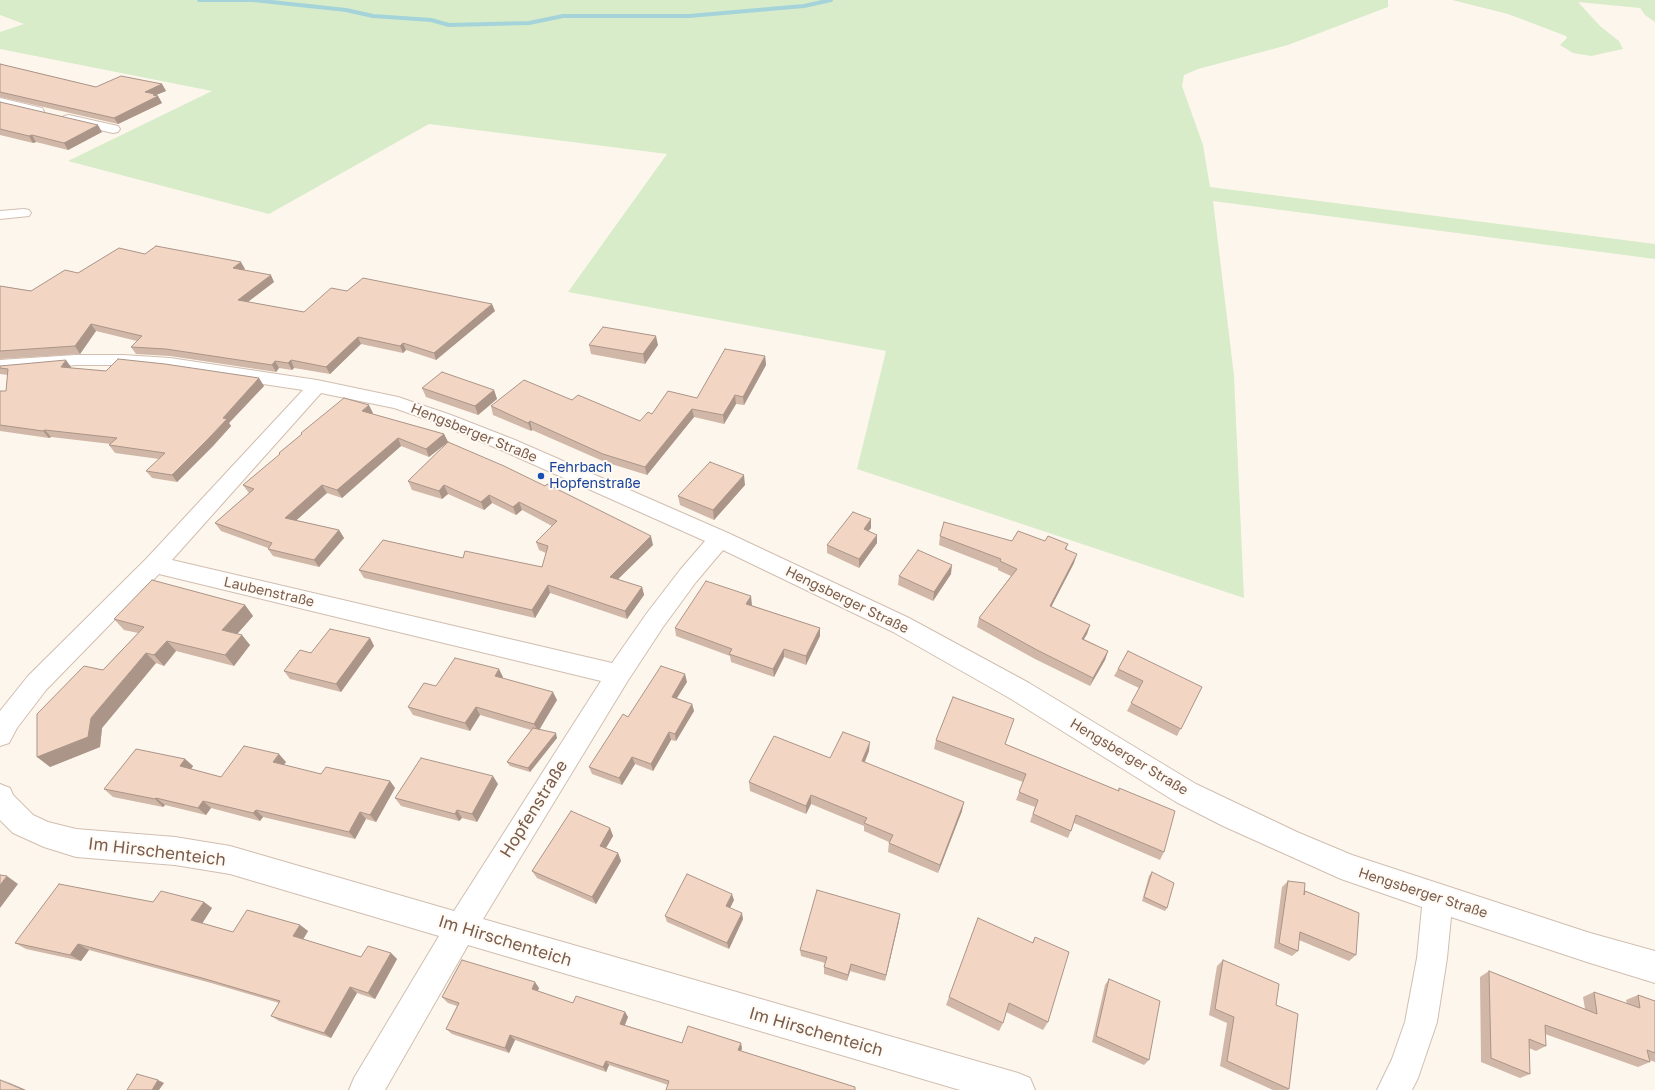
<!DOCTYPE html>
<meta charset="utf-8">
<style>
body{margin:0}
canvas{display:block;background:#fdf6ec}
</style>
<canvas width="1655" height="1090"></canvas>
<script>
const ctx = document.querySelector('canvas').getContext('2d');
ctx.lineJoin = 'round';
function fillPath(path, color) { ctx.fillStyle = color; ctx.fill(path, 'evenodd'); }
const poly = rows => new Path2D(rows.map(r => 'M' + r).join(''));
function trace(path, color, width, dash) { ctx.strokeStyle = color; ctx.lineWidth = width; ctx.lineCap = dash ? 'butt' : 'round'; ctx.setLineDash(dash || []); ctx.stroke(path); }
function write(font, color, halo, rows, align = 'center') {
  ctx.font = font + ' "Golos Text",sans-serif'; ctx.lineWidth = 4; ctx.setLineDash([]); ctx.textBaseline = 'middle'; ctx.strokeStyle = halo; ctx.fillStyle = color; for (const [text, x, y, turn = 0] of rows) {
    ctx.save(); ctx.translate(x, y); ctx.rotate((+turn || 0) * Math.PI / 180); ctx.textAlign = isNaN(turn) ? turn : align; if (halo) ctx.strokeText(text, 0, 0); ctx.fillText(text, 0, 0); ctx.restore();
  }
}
fillPath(poly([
 [0,0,1388,0,1388,7,1288,45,1198,69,1184,75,1182,86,1203,145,1210,187,1655,244,1655,259,1213,201,1234,376,1244,598,857,469,886,351,568,292,667,154,429,124,269,214,68,161,212,91,0,49,0,32,24,24,0,15],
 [1452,0,1655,0,1655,22,1645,15,1640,8,1578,2,1600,26,1619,41,1623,49,1591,56,1573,53,1560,45,1567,38,1566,36,1508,14]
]), '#d8ecc9');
trace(poly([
 [199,0,253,0,346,10,373,16,431,20,449,25,529,23,563,16,689,16,804,6,831,0]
]), '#a5d3da', 4);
const minor = poly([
 [0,98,42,108,44,111,42,114,38,115,0,106,0,98],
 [69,115,118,126,120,129,118,132,113,133,64,122,63,119,64,116,69,115],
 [24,209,29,210,31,213,29,216,0,219,0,211,24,209],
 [76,355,123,355,170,358,317,380,398,397,451,415,515,440,728,533,909,618,1029,683,1196,784,1297,832,1352,855,1590,933,1655,951,1655,983,1590,963,1451,917,1447,958,1437,1022,1418,1078,1412,1090,1377,1090,1392,1059,1405,1022,1417,958,1422,907,1341,879,1223,826,1176,802,1011,699,893,632,723,550,696,582,663,627,627,682,483,919,1018,1073,1030,1078,1035,1090,960,1090,468,945,385,1090,349,1090,354,1078,439,936,230,874,175,865,76,857,44,847,13,833,0,820,0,784,10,788,13,795,33,815,48,822,76,829,175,837,230,846,454,911,601,681,159,574,46,690,17,728,9,743,0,746,0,711,28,676,147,558,303,390,170,370,123,365,76,365,0,372,0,360,76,355],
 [321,393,394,408,437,423,501,450,705,541,680,570,647,613,612,663,172,560,321,393]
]);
trace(minor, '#d1beb0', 2);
fillPath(minor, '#fff');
fillPath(poly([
 [0,64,96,87,162,84,166,91,156,95,158,96,162,103,118,124,0,97],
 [0,102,102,132,68,150,36,142,33,143,0,135],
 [145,254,245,269,244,270,274,282,248,302,304,312,347,291,495,311,436,360,406,350,403,353,361,344,330,374,294,368,292,370,279,368,276,372,170,356,136,354,131,347,137,341,96,331,80,354,0,359,0,286,31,291,78,273],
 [589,345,658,345,645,364,591,354],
 [765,356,766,365,744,405,736,404,724,424,694,417,647,475,605,462,532,430,531,431,493,415,491,406,572,400,640,421,652,414,697,398],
 [0,366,71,367,71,368,106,371,264,386,229,423,231,426,213,446,177,482,152,478,146,471,159,459,115,453,109,445,111,444,51,437,49,438,0,431,0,391,6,391,8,375,0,374],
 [422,388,494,390,497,399,478,415,426,397],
 [373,413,372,414,444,434,448,442,429,457,401,446,342,498,327,493,296,520,339,530,344,538,319,567,273,556,268,549,268,548,221,531,215,523,249,493,243,485,279,455,279,453,302,434,301,433],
 [448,442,653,545,618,579,642,587,644,595,627,619,550,593,535,618,364,578,359,570,463,558,542,567,546,553,539,550,536,542,552,526,522,510,516,515,492,503,484,510,448,494,442,499,412,490,408,481],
 [745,485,714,520,680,505,678,496],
 [871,519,871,528,868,531,877,543,859,568,827,553,827,545],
 [940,536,1012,541,1045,541,1068,544,1066,550,1074,563,1051,607,1090,625,1087,634,1084,639,1108,651,1105,660,1090,686,1035,659,977,627,979,618,1011,576,998,570,998,568,939,545],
 [951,574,933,601,898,585,899,576],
 [245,605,253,616,237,634,250,645,234,666,176,651,164,666,156,663,102,728,100,747,50,767,103,670,138,633,124,630,114,619],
 [751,605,820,628,820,636,806,665,784,657,774,677,731,662,730,656,676,636,675,628,752,605],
 [370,638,374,646,341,692,290,679,284,671,311,653],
 [1118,669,1202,687,1177,736,1127,711,1139,688,1114,676],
 [503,677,502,678,557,700,539,729,557,738,530,772,510,766,507,762,531,730,480,715,470,731,413,715,408,707,436,686],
 [687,682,677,698,692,704,694,711,676,741,671,740,653,771,635,764,622,785,592,774,589,767,628,717],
 [1014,719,1005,744,1118,791,1119,788,1164,852,1160,860,1074,823,1068,838,1030,822,1035,807,1016,800,1023,782,934,749,936,740],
 [869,751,865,762,962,811,938,873,888,852,889,842,864,831,864,826,811,804,806,814,750,791,749,782,830,758],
 [185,759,193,766,191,769,221,777,286,762,283,765,321,774,390,781,395,788,376,822,366,819,355,839,263,817,260,821,211,808,206,815,165,805,163,807,113,797,104,789],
 [498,784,477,822,462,818,459,821,401,806,395,798],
 [610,828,613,836,606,848,618,853,621,861,596,904,537,878,532,871],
 [1152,872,1167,908,1165,911,1142,901,1149,876],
 [1288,881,1304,892,1305,891,1356,955,1349,961,1299,940,1298,951,1292,956,1274,948,1282,887],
 [734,900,730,908,743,919,729,949,667,922,665,916],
 [153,902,204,902,212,908,202,923,233,932,300,925,308,931,303,939,361,957,391,953,397,959,375,999,357,993,331,1038,279,1021,271,1016,279,1003,211,983,89,950,81,961,26,949,15,943],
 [899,921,885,981,850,971,847,981,824,974,824,967,825,963,801,956,800,950],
 [1035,937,1048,1022,1043,1030,1006,1012,1003,1023,999,1031,946,1005,949,997,1032,943],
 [1223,960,1276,1005,1289,1089,1288,1090,1273,1090,1220,1066,1227,1023,1209,1015,1217,966],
 [1489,971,1585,1009,1583,997,1594,992,1627,1004,1626,1000,1638,995,1655,1001,1655,1062,1649,1060,1650,1062,1638,1067,1545,1034,1546,1046,1536,1051,1529,1048,1530,1074,1520,1078,1481,1062,1480,977],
 [1109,979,1149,1060,1144,1065,1092,1042,1105,985],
 [539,988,538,991,573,1003,625,1012,628,1017,625,1025,682,1043,742,1048,741,1051,855,1087,855,1090,666,1090,668,1085,609,1065,606,1072,515,1040,509,1053,452,1034,446,1029,457,1006,448,1003,442,997]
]), '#d1b7a8');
fillPath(poly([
 [162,84,166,91,156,95,157,97,158,96,162,103,118,124,114,118,145,92],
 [98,125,102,132,68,150,64,143],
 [32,135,36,142,33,143,29,136],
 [241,262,245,269,237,275,233,268],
 [271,275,274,282,241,307,238,300],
 [492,304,495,311,436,360,434,353],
 [91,324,96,331,80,354,75,346],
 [656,336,658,345,645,364,643,354],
 [358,337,361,344,330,374,326,367],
 [403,343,406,350,403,353,400,346],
 [765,356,766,365,744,405,743,397],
 [66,360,71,367,66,374,61,367],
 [291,360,294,368,292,370,288,363],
 [275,361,279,368,276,372,272,365],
 [259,378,264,386,229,423,231,426,213,446,177,482,172,475,223,418],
 [494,390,497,399,478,415,475,406],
 [735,395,736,404,724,424,723,415],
 [369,405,373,413,366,419,362,411],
 [692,409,694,417,647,475,645,467],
 [530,421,532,430,531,431,528,423],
 [45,430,51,437,49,438,43,431],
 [444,434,448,442,429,457,426,449],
 [398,438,401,446,342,498,337,490],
 [744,475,745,485,714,520,713,510],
 [322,485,327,493,290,526,285,518],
 [444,485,448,494,442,499,439,491],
 [489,495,492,503,484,510,481,502],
 [519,502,522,510,516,515,513,507],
 [871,519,871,528,863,538,864,529],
 [339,530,344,538,319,567,314,560],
 [877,535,877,543,859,568,859,559],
 [651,536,653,545,612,585,610,577],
 [1077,554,1074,563,1047,615,1050,606],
 [952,565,951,574,933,601,934,592],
 [548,585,550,593,535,618,532,610],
 [642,587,644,595,627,619,625,611],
 [751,596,752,605,747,612,746,604],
 [245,605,253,616,231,641,222,630],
 [1090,625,1087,634,1079,647,1082,639],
 [820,628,820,636,806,665,806,656],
 [242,635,250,645,234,666,225,655],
 [370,638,374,646,341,692,336,684],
 [167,641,176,651,164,666,154,655],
 [784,649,784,657,774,677,773,669],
 [1108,651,1105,660,1090,686,1093,678],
 [146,653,156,663,102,728,100,747,50,767,37,757,91,718],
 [499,669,503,677,499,684,495,676],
 [685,674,687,682,673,704,672,697],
 [553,692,557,700,538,732,534,724],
 [692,704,694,711,676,741,675,734],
 [476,707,480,715,470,731,465,723],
 [669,732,671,740,653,771,651,764],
 [556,733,557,738,530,772,528,768],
 [870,742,869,751,861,770,862,761],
 [279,754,286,762,280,770,273,762],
 [632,757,635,764,622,785,619,778],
 [185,759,193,766,188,774,180,766],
 [493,776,498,784,477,822,472,814],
 [390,781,395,788,376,822,370,815],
 [811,795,811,804,806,814,806,806],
 [156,798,165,805,163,807,155,799],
 [203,801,211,808,206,815,198,808],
 [964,802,962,811,938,873,940,865],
 [256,810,263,817,260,821,253,813],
 [457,810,462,818,459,821,455,814],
 [360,812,366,819,355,839,349,832],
 [610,828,613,836,603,853,600,846],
 [618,853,621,861,596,904,592,897],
 [7,876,18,884,0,908,0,885],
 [732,894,734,900,728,912,726,906],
 [204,902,212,908,200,927,191,920],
 [742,913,743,919,729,949,727,943],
 [900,914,899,921,885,981,886,975],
 [300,925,308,931,301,943,293,936],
 [78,944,89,950,81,961,70,955],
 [391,953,397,959,375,999,368,993],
 [851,964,850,971,847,981,848,975],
 [535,982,539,988,536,994,532,989],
 [350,987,357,993,331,1038,324,1033],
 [625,1012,628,1017,623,1029,620,1024],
 [510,1035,515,1040,509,1053,505,1048],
 [741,1043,742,1048,740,1055,738,1050],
 [606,1061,609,1065,606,1072,603,1067],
 [0,1079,10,1083,26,1090,24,1090],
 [158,1080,164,1083,159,1090,152,1090]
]), '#aa9588');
const building = poly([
 [0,64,96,87,121,76,162,84,145,92,155,94,153,95,158,96,114,118,0,92,0,64],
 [0,102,98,125,64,143,32,135,29,136,0,129,0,102],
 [156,246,241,262,233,268,271,275,238,300,304,312,331,288,347,291,363,278,492,304,434,353,403,343,400,346,358,337,326,367,291,360,288,363,275,361,272,365,166,349,131,347,142,336,91,324,75,346,0,351,0,286,31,291,65,270,78,273,119,248,145,254,156,246],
 [603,327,656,336,643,354,589,345,603,327],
 [725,349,765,356,743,397,735,395,723,415,692,409,645,467,603,454,530,421,528,423,491,406,524,380,572,400,578,395,640,421,648,412,652,414,668,391,697,398,725,349],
 [118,359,165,364,259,378,223,418,227,419,208,439,172,475,146,471,165,453,109,445,117,438,45,430,43,431,0,425,0,391,6,391,8,369,0,368,0,366,66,360,61,367,106,371,118,359],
 [442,372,494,390,475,406,422,388,442,372],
 [344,398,369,405,362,411,444,434,426,449,398,438,337,490,322,485,285,518,339,530,314,560,268,549,272,543,215,523,254,489,243,485,280,454,279,453,302,434,301,433,344,398],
 [448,442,504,466,545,486,547,484,651,536,610,577,642,587,625,611,548,585,532,610,359,570,383,540,463,558,465,551,542,567,548,546,536,542,557,521,519,502,513,507,489,495,481,502,444,485,439,491,408,481,448,442],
 [710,462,744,475,713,510,678,496,710,462],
 [853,512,871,519,864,529,877,535,859,559,827,545,853,512],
 [944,522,1012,541,1018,531,1045,541,1048,536,1068,544,1065,549,1077,554,1050,606,1090,625,1082,639,1108,651,1093,678,1037,650,979,618,1017,569,1000,561,1001,559,940,536,944,522],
 [918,550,952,565,934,592,899,576,918,550],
 [152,580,245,605,222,630,242,635,225,655,167,641,154,655,146,653,91,718,88,737,37,757,37,714,84,666,103,670,144,627,114,619,152,580],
 [706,581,751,596,746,604,820,628,806,656,784,649,773,669,729,654,732,649,675,628,706,581],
 [330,629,370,638,336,684,284,671,300,650,311,653,330,629],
 [1128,651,1202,687,1181,729,1131,703,1143,681,1118,669,1128,651],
 [455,658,499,669,495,676,553,692,534,724,476,707,465,723,408,707,424,683,436,686,455,658],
 [661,666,685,674,672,697,692,704,675,734,669,732,651,764,632,757,619,778,589,767,623,714,628,717,661,666],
 [953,697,1014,719,1005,744,1119,791,1119,788,1175,811,1164,852,1076,815,1071,831,1033,814,1038,800,1019,792,1026,774,936,740,953,697],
 [533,728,556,733,528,768,507,762,533,728],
 [843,732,870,742,862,761,964,802,940,865,889,843,893,835,864,823,867,818,811,795,806,806,749,782,774,736,830,758,843,732],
 [244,746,279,754,273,762,321,774,326,767,390,781,370,815,360,812,349,832,256,810,253,813,203,801,198,808,156,798,155,799,104,789,136,749,185,759,180,766,221,777,244,746],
 [421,758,493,776,472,814,457,810,455,814,395,798,421,758],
 [571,811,610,828,600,846,618,853,592,897,532,871,571,811],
 [1152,872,1174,883,1167,908,1144,897,1152,872],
 [687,874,732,894,726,906,742,913,727,943,665,916,687,874],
 [0,875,7,876,0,885,0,875],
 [1288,881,1305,883,1304,895,1305,891,1359,913,1356,955,1300,932,1298,951,1279,943,1288,881],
 [59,884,153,902,161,891,204,902,191,920,233,932,247,910,300,925,293,936,361,957,368,946,391,953,368,993,350,987,324,1033,271,1016,280,1001,202,978,78,944,70,955,15,943,59,884],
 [817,890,900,914,886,975,851,964,848,975,824,967,827,957,800,950,817,890],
 [978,918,1033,943,1035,937,1069,952,1048,1022,1009,1003,1003,1023,949,997,978,918],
 [462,960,535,982,532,989,573,1003,576,996,625,1012,620,1024,682,1043,688,1026,741,1043,738,1050,855,1087,855,1090,666,1090,669,1081,606,1061,603,1067,510,1035,505,1048,446,1029,459,1003,442,997,462,960],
 [1223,960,1279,984,1276,1005,1298,1014,1289,1089,1227,1061,1234,1017,1215,1009,1223,960],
 [1489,971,1597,1014,1594,992,1640,1008,1638,995,1655,1001,1655,1053,1647,1050,1650,1062,1545,1025,1546,1046,1529,1039,1530,1074,1491,1058,1489,971],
 [1109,979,1160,1001,1149,1060,1096,1036,1109,979],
 [137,1074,158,1080,152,1090,127,1090,137,1074],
 [0,1080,24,1090,0,1090,0,1080]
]);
fillPath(building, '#f3d5c3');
trace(building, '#aa9588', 1);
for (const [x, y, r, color] of [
 [541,476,4,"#1a4fb4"]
]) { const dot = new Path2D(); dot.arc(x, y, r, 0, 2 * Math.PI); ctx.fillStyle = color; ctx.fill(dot); trace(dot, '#fffaf3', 1.5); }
write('14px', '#7a5c4d', '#fffaf3', [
 ["Hengsberger Straße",474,433,22],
 ["Laubenstraße",269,592,13],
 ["Hengsberger Straße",847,600,26],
 ["Hengsberger Straße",1129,757,31],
 ["Hengsberger Straße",1423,893,18]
]);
write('14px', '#164399', '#fffaf3', [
 ["Fehrbach",549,468],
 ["Hopfenstraße",549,484]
], 'left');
write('17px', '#7a5c4d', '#fffaf3', [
 ["Hopfenstraße",534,809,-58],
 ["Im Hirschenteich",157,852,7],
 ["Im Hirschenteich",505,941,17],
 ["Im Hirschenteich",816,1032,16]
]);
</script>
